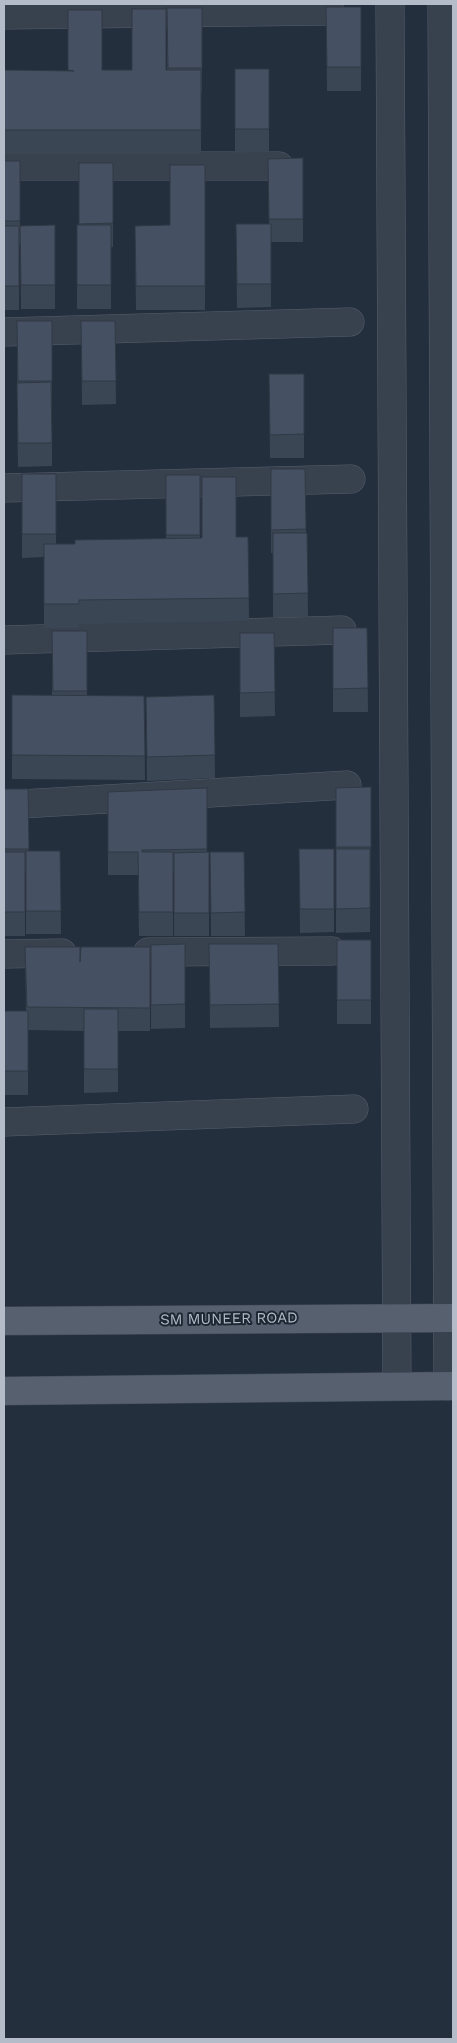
<!DOCTYPE html>
<style>
body{margin:0}
#map{position:relative;width:457px;height:2043px;overflow:hidden;background:#242f3e;font-family:"Work Sans",sans-serif}
canvas{display:block}
.frame{position:absolute;inset:0;border:5px solid #b4bcc9;pointer-events:none}
</style>
<div id="map">
<canvas width="457" height="2043"></canvas>
<div class="frame"></div>
</div>
<script>
const ctx = document.querySelector('canvas').getContext('2d');
ctx.lineJoin = 'round';
const poly = rows => new Path2D(rows.map(r => 'M' + r).join(''));
function trace(path, color, width, dash) { ctx.strokeStyle = color; ctx.lineWidth = width; ctx.lineCap = dash ? 'butt' : 'round'; ctx.setLineDash(dash || []); ctx.stroke(path); }
function fillPath(path, color) { ctx.fillStyle = color; ctx.fill(path, 'evenodd'); }
function write(font, color, halo, rows, align = 'center') {
  ctx.font = font + ' "Work Sans",sans-serif'; ctx.lineWidth = 4; ctx.setLineDash([]); ctx.textBaseline = 'middle'; ctx.strokeStyle = halo; ctx.fillStyle = color; for (const [text, x, y, turn = 0] of rows) {
    ctx.save(); ctx.translate(x, y); ctx.rotate((+turn || 0) * Math.PI / 180); ctx.textAlign = isNaN(turn) ? turn : align; if (halo) ctx.strokeText(text, 0, 0); ctx.fillText(text, 0, 0); ctx.restore();
  }
}
const minor = poly([
 [390,4,397,1386],
 [442,4,448,1386],
 [4,15,330,11],
 [4,166,279,166],
 [4,332,350,322],
 [4,488,351,479],
 [4,640,342,630],
 [4,805,347,785],
 [148,952,332,951],
 [4,954,62,953],
 [4,1122,354,1109]
]);
const major = poly([
 [4,1321,453,1318],
 [4,1391,453,1386]
]);
trace(minor, '#565f6c', 29);
trace(major, '#414a57', 29);
trace(minor, '#38414e', 28);
trace(major, '#56606e', 28);
fillPath(poly([
 [326,7,361,7,361,91,327,91],
 [167,8,202,8,202,92,201,92,201,154,4,154,4,70,68,71,68,10,102,70,167,70],
 [235,69,269,69,269,152,235,153],
 [303,158,303,242,271,242,271,307,237,308,236,224,269,224,268,159],
 [4,161,20,161,20,245,19,245,19,310,4,310],
 [79,163,113,163,113,247,111,247,111,309,77,309,77,225,79,225],
 [205,165,205,310,136,310,135,226,170,225],
 [55,225,55,309,21,309,20,226],
 [17,321,52,321,52,466,18,467,17,406],
 [81,321,115,321,116,404,82,405],
 [269,374,304,374,304,458,270,458],
 [271,469,305,469,306,533,307,533,308,617,273,617,273,553,271,553],
 [22,474,56,474,56,544,75,544,166,538,166,475,200,475,200,538,248,537,249,621,79,624,79,628,44,628,44,557,22,558],
 [333,628,367,628,368,712,333,712],
 [52,631,87,631,87,696,144,696,145,780,12,779,12,695,52,695],
 [240,633,274,633,275,716,240,717],
 [214,695,215,778,147,781,146,697],
 [371,787,370,932,336,933,336,788],
 [207,788,207,852,209,852,209,936,174,936,174,873,173,873,173,936,139,936,138,875,108,875,108,792],
 [4,789,28,789,29,851,60,851,61,934,26,934,26,873,25,873,25,936,4,936],
 [299,849,334,849,334,932,300,933],
 [210,852,244,852,245,936,211,936],
 [337,940,371,940,371,1024,337,1024],
 [185,944,185,1028,151,1029,151,945],
 [209,944,278,944,279,1027,210,1028],
 [25,947,80,962,150,947,150,1031,118,1031,118,1092,84,1093,84,1031,28,1030,28,1095,4,1095,4,1011,26,1011]
]), '#3b4654');
const building = poly([
 [326,7,361,7,361,67,327,67,326,7],
 [167,8,202,8,202,68,168,68,167,8],
 [132,9,166,9,166,70,201,70,201,130,4,130,4,70,74,71,68,70,68,10,102,10,102,70,132,70,132,9],
 [235,69,269,69,269,129,235,129,235,69],
 [303,158,303,219,269,219,268,159,303,158],
 [4,161,20,161,20,221,4,221,4,161],
 [79,163,113,163,113,223,79,224,79,163],
 [170,165,205,165,205,286,136,286,135,226,170,225,170,165],
 [236,224,271,224,271,284,237,284,236,224],
 [55,225,55,285,21,285,20,226,55,225],
 [77,225,111,225,111,285,77,285,77,225],
 [4,226,19,226,19,286,4,286,4,226],
 [17,321,52,321,52,381,18,381,17,321],
 [81,321,115,321,116,381,82,381,81,321],
 [269,374,304,374,304,434,270,435,269,374],
 [51,382,52,443,18,443,17,383,51,382],
 [271,469,305,469,306,529,271,530,271,469],
 [22,474,56,474,56,534,22,534,22,474],
 [166,475,200,475,200,535,166,535,166,475],
 [202,477,236,477,236,537,248,537,249,598,79,600,79,604,44,604,44,544,75,544,75,540,202,538,202,477],
 [273,533,307,533,308,593,273,594,273,533],
 [333,628,367,628,368,688,333,689,333,628],
 [52,631,87,631,87,691,53,691,52,631],
 [240,633,274,633,275,692,240,693,240,633],
 [12,695,144,696,145,756,12,755,12,695],
 [214,695,215,755,147,757,146,697,214,695],
 [371,787,371,847,336,847,336,788,371,787],
 [207,788,207,849,142,850,142,852,173,852,173,912,139,912,138,852,108,852,108,792,207,788],
 [4,789,28,789,29,849,4,849,4,789],
 [299,849,334,849,334,909,300,909,299,849],
 [336,849,370,849,370,908,336,909,336,849],
 [26,851,60,851,61,911,26,911,26,851],
 [4,852,25,852,25,912,4,912,4,852],
 [209,852,209,913,174,913,174,853,209,852],
 [210,852,244,852,245,912,211,913,210,852],
 [337,940,371,940,371,1000,337,1000,337,940],
 [185,944,185,1004,151,1005,151,945,185,944],
 [209,944,278,944,279,1004,210,1005,209,944],
 [25,947,80,947,80,962,81,947,150,947,150,1008,27,1007,25,947],
 [84,1009,118,1009,118,1069,84,1069,84,1009],
 [4,1011,28,1011,28,1071,4,1071,4,1011]
]);
fillPath(building, '#455162');
trace(building, '#303945', 1);
write('15px', '#b4bcc9', '#1d2633', [
 ["SM MUNEER ROAD",229,1319,-1]
]);
</script>
